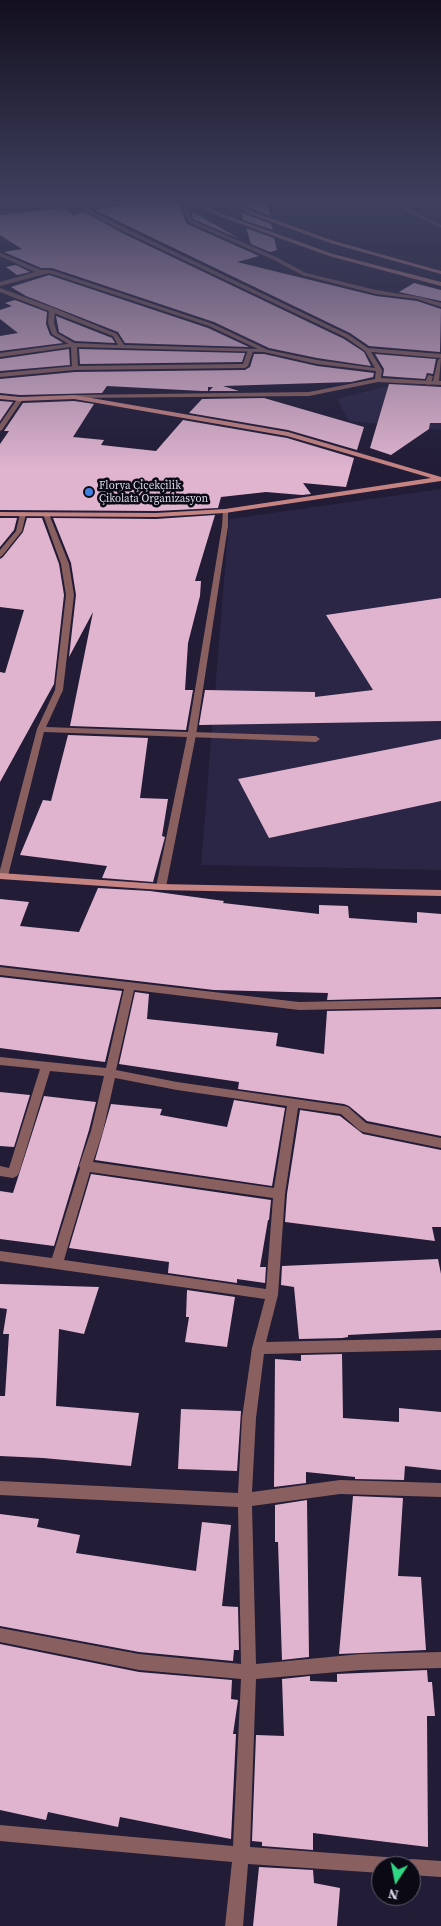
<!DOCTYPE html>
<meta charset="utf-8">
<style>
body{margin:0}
#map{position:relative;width:441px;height:1926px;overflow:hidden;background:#221c37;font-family:"Source Serif 4",serif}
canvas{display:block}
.north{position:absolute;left:371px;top:1856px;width:50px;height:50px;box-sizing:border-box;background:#0b0914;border:1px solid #5f5c6a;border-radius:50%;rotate:191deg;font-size:14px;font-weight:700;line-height:20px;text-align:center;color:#dcd9ec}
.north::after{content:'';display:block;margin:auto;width:18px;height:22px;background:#2fd883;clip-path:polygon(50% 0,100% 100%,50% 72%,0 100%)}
</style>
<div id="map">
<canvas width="441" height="1926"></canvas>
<div class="north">N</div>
</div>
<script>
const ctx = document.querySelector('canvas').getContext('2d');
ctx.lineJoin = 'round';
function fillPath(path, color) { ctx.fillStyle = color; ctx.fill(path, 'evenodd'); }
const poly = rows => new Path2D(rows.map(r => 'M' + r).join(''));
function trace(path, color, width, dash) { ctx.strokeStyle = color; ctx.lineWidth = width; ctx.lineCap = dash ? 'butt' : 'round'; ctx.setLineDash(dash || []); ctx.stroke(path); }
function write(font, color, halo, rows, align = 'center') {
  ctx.font = font + ' "Source Serif 4",serif'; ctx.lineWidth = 5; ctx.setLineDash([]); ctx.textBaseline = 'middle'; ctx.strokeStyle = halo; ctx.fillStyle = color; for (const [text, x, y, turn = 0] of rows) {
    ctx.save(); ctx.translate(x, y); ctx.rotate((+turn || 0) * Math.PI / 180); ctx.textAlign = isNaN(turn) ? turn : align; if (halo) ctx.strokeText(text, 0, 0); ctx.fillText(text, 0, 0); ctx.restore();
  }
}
fillPath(poly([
 [401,383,441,386,441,430,349,421,337,399],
 [441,489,441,870,201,865,229,519]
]), '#2b2546');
fillPath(poly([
 [152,200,172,200,182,206,181,209,187,224,259,256,237,262,376,296,417,301,441,309,440,352,369,346,350,333,95,210],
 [238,200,267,200,270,216,239,203],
 [64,208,73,215,85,212,122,233,344,339,364,352,371,366,317,358,269,348,214,322,52,268,41,268,4,252,22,249,0,235,0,215],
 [191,211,240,239,193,219],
 [241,212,271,224,273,230,243,220],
 [246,228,274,238,277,250,270,252,251,244],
 [16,265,30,272,17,275,6,267],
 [49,275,208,328,249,347,125,343,118,332,26,296,11,287],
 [414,283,441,290,441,301,399,292],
 [15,300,47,312,46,324,50,335,63,343,0,351,0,336,18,333,0,319,0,310,12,306,5,303],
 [56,316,112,338,115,343,75,341,59,332],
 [69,349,70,365,0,371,0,359],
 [79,349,245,353,242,362,80,364],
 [254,354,264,354,317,366,374,373,373,377,351,382,223,386,239,391,209,391,213,387,208,387,208,391,202,391,107,386,102,393,20,395,0,393,0,379,75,372,245,370,250,367],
 [375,354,436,359,433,374,427,373,425,379,383,376,384,369],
 [389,384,441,387,441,423,430,423,429,429,391,455,370,448],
 [264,398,364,427,357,450,288,430,189,413,202,399],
 [0,401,13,402,0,421],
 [74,401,94,404,73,437,104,440,101,445,156,451,183,420,287,438,354,458,346,487,303,483,311,494,302,495,266,492,221,497,218,508,156,511,0,510,0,444,9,431,4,431,23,403],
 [215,515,195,581,201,581,200,596,188,643,185,690,193,690,186,730,70,726,93,612,69,657,76,595,71,563,53,518,156,519],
 [0,518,17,518,14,530,0,547],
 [27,518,42,518,59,564,64,595,54,684,0,782,0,672,5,673,24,610,0,607,0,559,3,557,23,532],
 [441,598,441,721,199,725,205,690,315,692,315,697,373,690,326,615],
 [68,735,148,738,140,798,168,799,162,836,165,837,153,882,102,878,107,866,20,855,43,800,51,801],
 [441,739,441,801,269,838,238,779],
 [98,888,150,891,224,901,223,903,319,914,319,905,348,906,349,918,417,923,417,912,441,914,441,997,327,1000,328,993,214,990,0,965,0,899,29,902,20,926,79,932],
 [0,977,122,991,105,1062,0,1048],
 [135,992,149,994,147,1019,278,1033,276,1046,324,1054,327,1011,441,1009,441,1136,367,1121,349,1106,344,1104,238,1089,239,1082,119,1064],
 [0,1092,30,1095,14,1147,0,1146],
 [44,1096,96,1102,89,1130,54,1246,0,1239,0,1191,13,1193],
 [234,1100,285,1108,272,1186,95,1160,111,1104,162,1109,160,1115,227,1127],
 [300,1110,340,1116,363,1134,441,1150,441,1227,432,1227,435,1241,285,1222,287,1194],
 [91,1174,271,1200,269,1220,268,1220,260,1267,266,1267,265,1283,237,1279,237,1283,168,1273,169,1262,69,1248],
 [438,1259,441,1274,441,1330,348,1335,348,1337,342,1338,299,1339,294,1287,281,1285,282,1266],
 [0,1284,99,1287,84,1334,59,1329,56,1406,139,1413,131,1466,43,1458,0,1456,0,1396,5,1396,9,1334,3,1334,7,1309,0,1308],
 [187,1290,235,1297,227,1347,185,1342,189,1317,186,1317],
 [342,1354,343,1418,399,1422,399,1408,441,1412,441,1470,405,1466,404,1480,355,1479,355,1477,306,1472,306,1483,274,1487,275,1359,301,1361,301,1355],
 [181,1409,241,1411,237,1471,178,1469],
 [353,1496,403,1498,398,1576,421,1577,426,1650,339,1654],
 [307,1500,309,1657,282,1660,278,1542,275,1542,275,1505],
 [0,1514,39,1519,37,1527,80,1535,76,1553,196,1571,202,1522,231,1525,222,1606,238,1607,239,1650,234,1650,233,1661,139,1652,0,1626],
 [0,1644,139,1672,232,1680,231,1699,238,1700,233,1734,236,1734,231,1839,120,1817,118,1827,48,1812,46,1820,0,1810],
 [427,1670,428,1682,432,1682,435,1716,427,1716,428,1847,313,1833,313,1850,262,1846,262,1842,252,1841,256,1735,284,1736,282,1679,310,1676,310,1681,337,1682,337,1674],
 [259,1867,313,1870,314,1883,340,1888,337,1926,253,1926]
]), '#e0b4cf');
fillPath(poly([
 [52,307,55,309,54,323,57,333,76,344,76,346,72,346,52,334,48,323,49,309,52,307],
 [248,350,253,351,248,366,245,368,75,370,0,377,0,373,75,366,243,364,248,350],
 [428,375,433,376,431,383,428,385,425,383,428,375],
 [192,732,316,736,320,739,316,742,189,737,189,733,192,732]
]), '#89605f');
fillPath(poly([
 [3,200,7,200,0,210,0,205,3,200],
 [72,200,77,200,96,213,127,229,349,335,368,348,441,354,441,358,371,352,382,370,381,378,433,381,438,360,441,358,439,381,441,381,441,385,378,382,309,396,72,398,72,396,74,395,309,392,375,379,376,371,317,364,264,352,77,347,78,368,75,370,72,368,71,347,0,357,0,353,74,343,118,345,113,336,0,292,0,288,54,308,117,334,124,345,258,349,209,326,49,273,0,286,0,282,35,272,0,256,0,253,41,270,51,270,213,324,268,350,317,360,375,368,365,351,345,337,123,231,92,215,72,200],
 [206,200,213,200,188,210,192,220,278,258,306,273,376,290,420,297,441,303,441,307,417,299,376,294,302,275,274,260,188,222,183,208,206,200],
 [386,200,392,200,441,225,441,228,386,200],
 [18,398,23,399,2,430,0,431,0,424,18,398],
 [223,510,228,511,228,526,196,735,166,887,161,890,156,887,187,737,44,732,8,876,6,878,0,878,0,870,37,729,55,690,66,595,61,564,43,514,46,512,49,514,69,564,74,595,63,690,46,727,188,732,222,526,223,510],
 [23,512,26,514,22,531,2,556,0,557,0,550,16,531,20,514,23,512],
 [0,967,299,1002,441,999,441,1007,299,1010,134,990,116,1070,177,1082,344,1106,348,1107,366,1123,441,1138,441,1148,363,1132,359,1130,341,1114,298,1108,285,1194,278,1295,266,1342,441,1338,441,1350,264,1354,256,1418,252,1492,340,1480,441,1483,441,1497,340,1494,252,1506,256,1664,361,1654,441,1652,441,1668,361,1670,256,1679,250,1847,399,1858,405,1861,411,1859,441,1861,441,1877,411,1875,411,1866,381,1866,381,1873,248,1864,243,1926,225,1926,232,1862,0,1841,0,1825,233,1846,241,1679,139,1670,0,1642,0,1628,139,1654,241,1664,238,1507,0,1495,0,1481,238,1493,242,1418,252,1348,265,1299,0,1261,0,1251,52,1258,80,1168,79,1166,91,1131,104,1076,50,1071,19,1173,17,1176,13,1178,0,1176,0,1166,9,1168,40,1069,0,1065,0,1057,106,1068,124,989,0,975,0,967],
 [115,1078,177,1090,287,1106,274,1188,93,1162,103,1131,115,1078],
 [90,1172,273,1198,266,1289,64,1260,90,1172]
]), '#89605f');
fillPath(poly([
 [187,200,193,200,225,215,333,254,441,282,441,286,329,256,221,217,187,200],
 [220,200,226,200,259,214,334,241,441,271,441,274,330,243,255,216,220,200],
 [0,395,20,397,74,395,288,432,441,477,441,481,225,513,156,517,0,516,0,512,156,513,225,509,431,478,287,436,74,399,20,401,0,399,0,395],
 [0,873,161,884,441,890,441,896,161,890,0,879,0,873]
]), '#c58382');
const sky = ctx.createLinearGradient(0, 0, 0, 470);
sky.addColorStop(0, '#130f1e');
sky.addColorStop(0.43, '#3e405e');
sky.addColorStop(1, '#3e405e00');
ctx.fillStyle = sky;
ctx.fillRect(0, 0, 441, 470);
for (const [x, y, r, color] of [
 [89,492,5,"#3f7fe0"]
]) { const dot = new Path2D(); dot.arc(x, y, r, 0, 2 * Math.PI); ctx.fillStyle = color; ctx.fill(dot); trace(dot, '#0b0914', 2); }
write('11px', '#dcd9ec', '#0b0914', [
 ["Florya Çiçekçilik",99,486],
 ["Çikolata Organizasyon",99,499]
], 'left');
</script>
